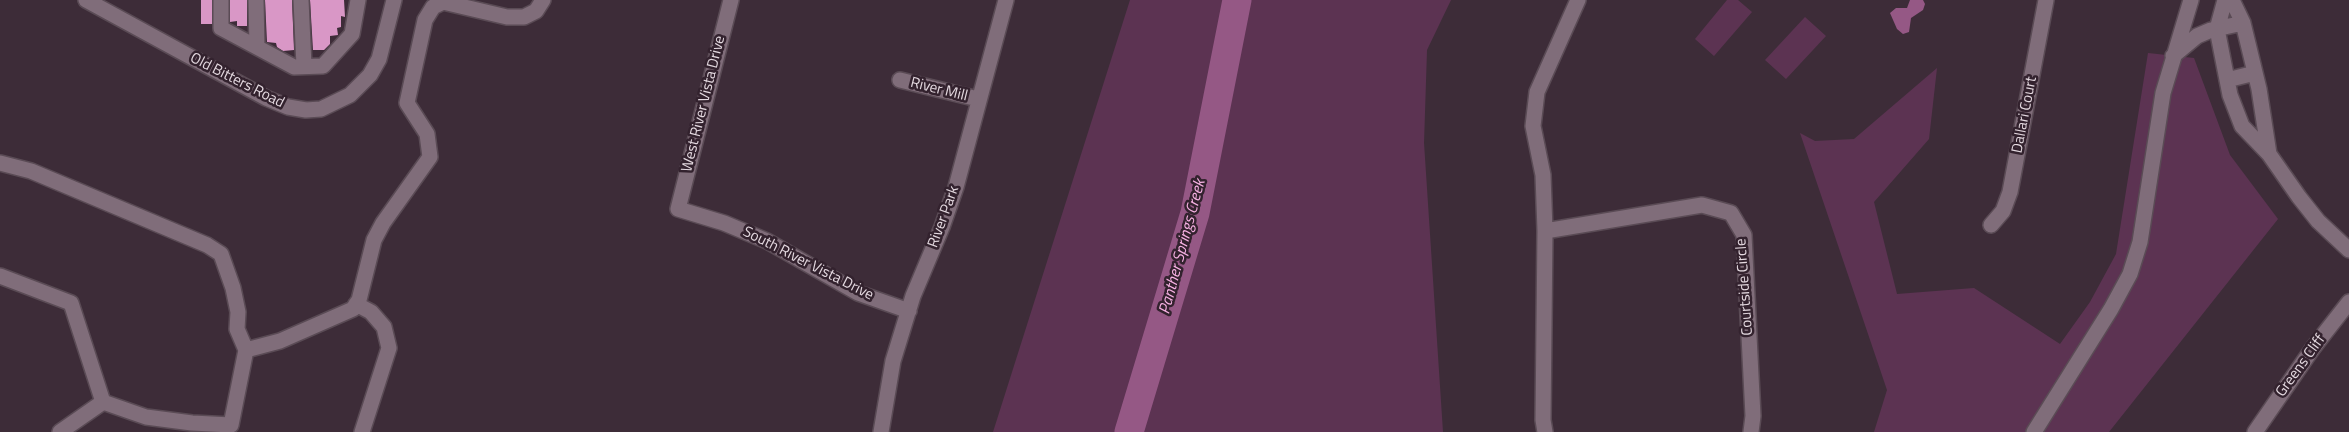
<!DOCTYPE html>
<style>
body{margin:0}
canvas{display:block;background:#3d2c38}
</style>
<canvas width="2349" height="432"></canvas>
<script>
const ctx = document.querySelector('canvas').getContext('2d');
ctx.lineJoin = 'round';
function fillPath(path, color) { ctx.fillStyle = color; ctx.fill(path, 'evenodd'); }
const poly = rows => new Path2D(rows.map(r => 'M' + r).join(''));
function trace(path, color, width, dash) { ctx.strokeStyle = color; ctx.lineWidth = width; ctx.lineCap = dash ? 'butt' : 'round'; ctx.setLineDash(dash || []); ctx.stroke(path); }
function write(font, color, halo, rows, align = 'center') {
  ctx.font = font + ' "Titillium Web",sans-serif'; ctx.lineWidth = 5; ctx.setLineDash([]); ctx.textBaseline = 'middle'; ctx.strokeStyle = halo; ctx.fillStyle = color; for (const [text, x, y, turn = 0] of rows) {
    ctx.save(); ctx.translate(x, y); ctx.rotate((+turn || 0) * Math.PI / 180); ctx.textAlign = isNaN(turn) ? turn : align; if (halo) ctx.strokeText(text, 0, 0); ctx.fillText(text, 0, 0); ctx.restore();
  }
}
fillPath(poly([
 [1130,0,1451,0,1427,50,1424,143,1443,432,993,432],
 [1727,0,1738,0,1752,12,1714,56,1695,39],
 [1805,17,1826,36,1786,79,1765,60],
 [2148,53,2194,58,2230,155,2278,219,2109,432,1874,432,1887,390,1800,133,1815,141,1854,139,1937,68,1929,139,1874,202,1897,294,1974,288,2060,344,2090,302,2116,254]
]), '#5c3352');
fillPath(poly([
 [1910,0,1923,0,1925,4,1923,10,1911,18,1909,32,1903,34,1897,29,1890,13,1896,8,1907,8]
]), '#955885');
trace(poly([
 [1129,432,1195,213,1237,0]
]), '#955885', 29);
fillPath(poly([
 [201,0,212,0,212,24,201,24],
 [230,0,247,0,247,26,237,26,237,21,230,22],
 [265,0,292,0,294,50,283,51,277,47,276,43,267,42],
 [310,0,344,0,345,17,341,16,341,27,337,28,338,35,330,36,330,44,324,50,313,50]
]), '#d997c6');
const minor = poly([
 [86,0,266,98,288,107,306,110,321,109,350,95,370,75,379,59,394,0],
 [221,0,221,28,294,67,323,66,352,34,358,0],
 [256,0,257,47],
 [301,0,304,66],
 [731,0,678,209,724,223,767,241,858,293,909,311],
 [2225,0,2217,29,2230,95,2242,126,2269,154,2299,197,2318,221,2349,250],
 [2232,0,2243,23,2259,89,2269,154],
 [2173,56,2197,36,2211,30,2243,23],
 [900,80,978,99],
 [2227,80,2255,73],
 [0,163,31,171,207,245,221,254,233,288,238,312,237,329,246,350],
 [1991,225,2003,211,2010,192,2046,0],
 [1545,231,1543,175,1533,126,1537,92,1578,0],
 [0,276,71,303,103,402,60,432],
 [356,304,371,312,384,327,389,348,362,432],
 [103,402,146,417,192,423,231,425,246,350,280,341,353,309,359,300,374,240,383,223,430,157,427,134,407,103,425,20,433,7,443,2,507,17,524,17,536,11,543,0],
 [881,432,893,361,913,296,942,227,956,187,1006,0],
 [1545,432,1543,420,1545,231,1702,205,1731,213,1744,235,1753,416,1751,432],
 [2034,432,2111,309,2130,274,2140,242,2163,93,2191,0],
 [2255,432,2313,348,2349,302]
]);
trace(minor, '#5a4b55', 18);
trace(minor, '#806d7a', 15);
write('15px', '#e4d9e0', '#33222e', [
 ["Old Bitters Road",237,81,27],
 ["River Mill",939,90,14],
 ["West River Vista Drive",704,104,-76],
 ["Dallari Court",2025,115,-79],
 ["River Park",944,217,-70],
 ["South River Vista Drive",808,264,27],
 ["Courtside Circle",1745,287,-94],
 ["Greens Cliff",2301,366,-54]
]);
write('italic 16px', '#f7b1e3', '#33222e', [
 ["Panther Springs Creek",1183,247,-75]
]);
</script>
